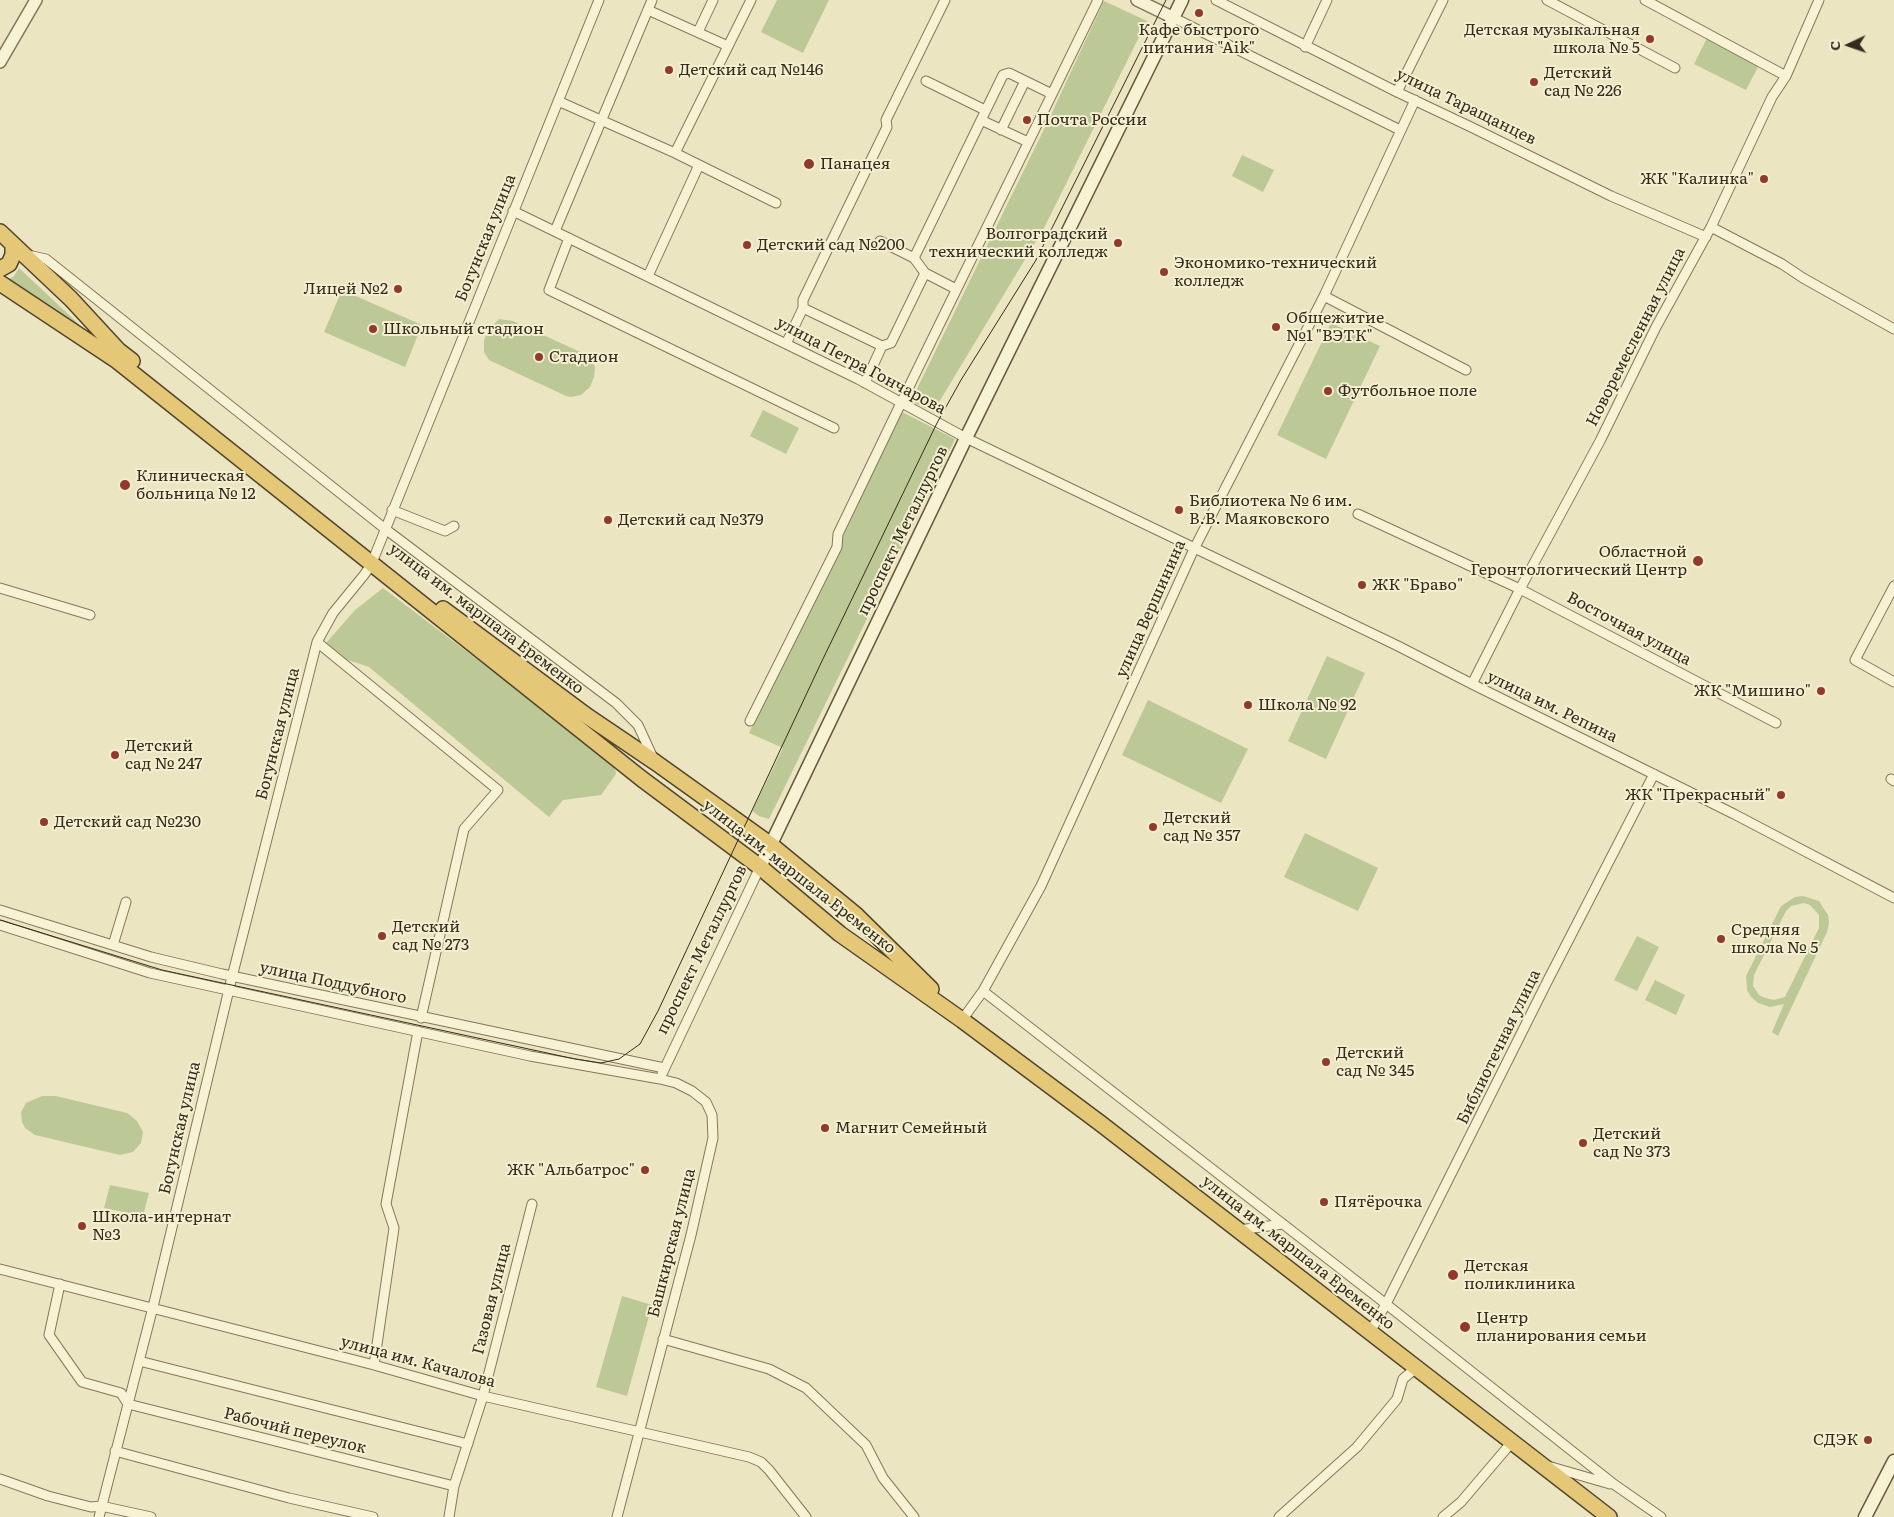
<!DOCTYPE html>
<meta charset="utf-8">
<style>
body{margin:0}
#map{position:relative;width:1894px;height:1517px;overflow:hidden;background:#ece5c1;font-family:Literata,serif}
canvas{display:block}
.north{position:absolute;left:1824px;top:20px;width:50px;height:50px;-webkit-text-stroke:4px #f4efd0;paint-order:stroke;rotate:267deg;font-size:14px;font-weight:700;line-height:20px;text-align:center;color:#352c1d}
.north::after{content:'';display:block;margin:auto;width:18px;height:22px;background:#352c1d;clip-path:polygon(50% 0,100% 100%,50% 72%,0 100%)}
</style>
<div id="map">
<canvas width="1894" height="1517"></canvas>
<div class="north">С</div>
</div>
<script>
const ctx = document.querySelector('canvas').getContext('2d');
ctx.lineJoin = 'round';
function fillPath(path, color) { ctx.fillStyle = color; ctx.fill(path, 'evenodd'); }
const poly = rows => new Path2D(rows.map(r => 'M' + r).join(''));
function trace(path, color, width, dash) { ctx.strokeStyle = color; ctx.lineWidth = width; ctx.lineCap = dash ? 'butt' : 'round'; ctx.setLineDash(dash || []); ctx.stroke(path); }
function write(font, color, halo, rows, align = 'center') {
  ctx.font = font + ' Literata,serif'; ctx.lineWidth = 4; ctx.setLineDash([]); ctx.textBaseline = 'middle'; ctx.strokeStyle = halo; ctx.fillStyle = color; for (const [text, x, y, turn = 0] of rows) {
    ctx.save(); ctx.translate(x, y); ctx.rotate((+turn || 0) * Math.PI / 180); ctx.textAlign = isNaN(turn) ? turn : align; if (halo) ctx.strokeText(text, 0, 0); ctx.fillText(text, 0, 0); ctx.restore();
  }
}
fillPath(poly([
 [777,0,829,0,803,53,761,32],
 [1104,1,1147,21,1044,228,933,412,911,401,1048,121],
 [1707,38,1759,65,1746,90,1694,64],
 [1242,155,1274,170,1263,192,1232,176],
 [19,268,83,328,79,330,8,280,14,276],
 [342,290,422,325,405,367,324,332],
 [499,319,513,321,589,356,595,367,594,377,590,387,581,395,571,397,566,396,489,360,484,352,484,340,489,329],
 [1331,323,1380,346,1326,459,1277,435],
 [763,410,799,428,786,454,750,436],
 [902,412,955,439,769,819,759,816,752,811,783,748,749,733],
 [383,588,614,763,616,774,601,795,563,800,549,817,369,667,327,653,327,642,355,610],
 [1327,656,1365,673,1326,759,1288,741],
 [1148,700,1248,749,1221,803,1122,755],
 [1305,833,1378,868,1358,911,1284,877],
 [1803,896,1819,901,1828,915,1829,923,1827,932,1778,1036,1772,1032,1784,1004,1770,1007,1758,1003,1751,997,1747,990,1746,976,1781,906,1795,897],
 [1804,903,1810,905,1819,915,1819,928,1785,997,1774,1000,1765,998,1759,995,1753,986,1754,975,1786,911,1791,906],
 [1637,936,1659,947,1637,991,1614,980],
 [1655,980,1685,995,1676,1015,1645,1000],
 [42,1096,56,1096,127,1113,137,1121,143,1132,141,1143,133,1152,120,1155,35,1135,25,1128,22,1122,21,1112,26,1103],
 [110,1185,149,1193,143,1216,104,1208],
 [622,1296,652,1305,627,1396,596,1387]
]), '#bcc996');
const minor = poly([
 [1216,0,1397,92,1471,127,1611,196,1706,237],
 [1547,0,1675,68],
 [1645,0,1786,76],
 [648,10,728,46],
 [1174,18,1400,130],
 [698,32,713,0],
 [1305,47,1327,0],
 [926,81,985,110],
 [1397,92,1443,0],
 [558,101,675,153,776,203],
 [981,120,1028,142],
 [1001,130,1025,81],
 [675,153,751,0],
 [513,211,858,379,966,438,1398,646,1472,684,1734,814,1894,898],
 [1711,227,1782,264,1803,278,1894,329],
 [555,231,652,0],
 [569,238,549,290,834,428],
 [880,241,914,258,925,273,956,289],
 [28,255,46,259,384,528,616,703,638,725,654,760],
 [914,258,1003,75,1009,73,1052,94],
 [648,276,699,165],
 [1324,296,1466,370],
 [803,308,882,346,891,343,925,273],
 [786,344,803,308,803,300,887,127,886,120,945,0],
 [865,383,882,346],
 [392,510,445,531,454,526],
 [1358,514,1520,589,1776,723],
 [1894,586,1855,660,1894,682],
 [0,588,90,615],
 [317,642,498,790,464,829,421,1018],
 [1472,684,1520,589,1600,441,1656,327,1711,227,1772,97,1786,76,1819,0],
 [750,721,837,547,838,534,901,403,1098,0],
 [1891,779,1894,781],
 [0,910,151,957,222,974,664,1068],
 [0,925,150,973,530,1056,660,1079,676,1083,692,1091,706,1102,712,1115,713,1138,691,1235,617,1517],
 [113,945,126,902],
 [983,991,1386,1304,1615,1485,1661,1517],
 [962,1020,983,991,1041,886,1194,549,1324,296,1415,100],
 [662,1074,760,867],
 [1239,1230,1283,1224],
 [0,1269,374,1365,483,1396,749,1457,761,1462,769,1470,806,1517],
 [60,1284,49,1335,82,1382,121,1393,128,1404,454,1486],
 [1370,1332,1386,1304,1548,980,1654,774],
 [663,1339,769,1369,806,1388,866,1445,883,1478,914,1517],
 [139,1361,468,1444],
 [374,1365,394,1228,386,1204,418,1031],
 [115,1451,289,1498,373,1517],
 [1548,1466,1610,1484],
 [0,1479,48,1496,91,1507,101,1506,151,1517],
 [99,1517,153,1307,231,981,317,642,333,613,364,575,371,565,599,0],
 [449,1517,454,1486,483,1396,532,1204],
 [1279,1517,1357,1447,1397,1399,1403,1379,1417,1367],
 [1443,1517,1461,1502,1512,1442]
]);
const tertiary = poly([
 [1137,0,1174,18],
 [0,62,36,0]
]);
const secondary = poly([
 [760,867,966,438,1182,0],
 [1865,1517,1894,1461]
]);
const trunk = poly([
 [0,232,71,299,119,351,132,361],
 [0,269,9,264,13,255,13,244],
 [0,283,116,360,642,779,760,867,840,934,962,1020,1100,1123,1609,1517],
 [443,609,587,716,655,762,771,845,856,915,931,989]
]);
trace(minor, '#85775a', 11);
trace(tertiary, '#85775a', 14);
trace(secondary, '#66583d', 15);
trace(trunk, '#52442e', 18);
trace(minor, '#f7f2d4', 9);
trace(tertiary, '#f7f2d4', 11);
trace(secondary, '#f7f2d4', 12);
trace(trunk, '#e4c877', 15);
trace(poly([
 [0,920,162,970,575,1059,601,1063,619,1059,640,1044,658,1011,821,663,937,423,961,380,1036,260,1166,0]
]), '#352c1d', 1);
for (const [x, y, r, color] of [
 [1199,13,5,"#91392c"],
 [1650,39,5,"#91392c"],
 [669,70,5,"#91392c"],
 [1534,82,5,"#91392c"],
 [1027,120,5,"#91392c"],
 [809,164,6,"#91392c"],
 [1764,179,5,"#91392c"],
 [1118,243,5,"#91392c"],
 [747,245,5,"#91392c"],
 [1164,272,5,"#91392c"],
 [398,289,5,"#91392c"],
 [1276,327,5,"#91392c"],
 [373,329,5,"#91392c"],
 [539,357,5,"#91392c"],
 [1328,391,5,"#91392c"],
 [125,485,6,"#91392c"],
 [1179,510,5,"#91392c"],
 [608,520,5,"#91392c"],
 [1698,561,6,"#91392c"],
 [1362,585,5,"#91392c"],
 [1821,691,5,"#91392c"],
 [1248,705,5,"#91392c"],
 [115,755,5,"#91392c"],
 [1781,795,5,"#91392c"],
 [44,822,5,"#91392c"],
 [1153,827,5,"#91392c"],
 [382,936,5,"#91392c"],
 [1721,939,5,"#91392c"],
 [1326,1062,5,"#91392c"],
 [825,1128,5,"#91392c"],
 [1583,1143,5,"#91392c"],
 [645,1170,5,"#91392c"],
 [1324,1202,5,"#91392c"],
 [82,1226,5,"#91392c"],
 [1453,1275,6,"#91392c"],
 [1465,1327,6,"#91392c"],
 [1868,1440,5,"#91392c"]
]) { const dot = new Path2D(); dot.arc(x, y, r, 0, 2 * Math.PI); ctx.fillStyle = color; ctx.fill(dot); trace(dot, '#f4efd0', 2); }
write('16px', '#352c1d', '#f4efd0', [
 ["Кафе быстрого",1199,30,"center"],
 ["питания \"Aik\"",1199,48,"center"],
 ["Детская музыкальная",1640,30,"right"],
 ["школа № 5",1640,48,"right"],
 ["Детский сад №146",679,70],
 ["Детский",1544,73],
 ["сад № 226",1544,91],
 ["Почта России",1037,120],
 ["Панацея",820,164],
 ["ЖК \"Калинка\"",1754,179,"right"],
 ["Волгоградский",1108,234,"right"],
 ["технический колледж",1108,252,"right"],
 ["Детский сад №200",757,245],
 ["Экономико-технический",1174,263],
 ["колледж",1174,281],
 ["Лицей №2",388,289,"right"],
 ["Общежитие",1286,318],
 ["№1 \"ВЭТК\"",1286,336],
 ["Школьный стадион",383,329],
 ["Стадион",549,357],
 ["Футбольное поле",1338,391],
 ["Клиническая",136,476],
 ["больница № 12",136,494],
 ["Библиотека № 6 им.",1189,501],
 ["В.В. Маяковского",1189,519],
 ["Детский сад №379",618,520],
 ["Областной",1687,552,"right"],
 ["Геронтологический Центр",1687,570,"right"],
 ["ЖК \"Браво\"",1372,585],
 ["ЖК \"Мишино\"",1811,691,"right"],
 ["Школа № 92",1258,705],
 ["Детский",125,746],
 ["сад № 247",125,764],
 ["ЖК \"Прекрасный\"",1771,795,"right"],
 ["Детский",1163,818],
 ["сад № 357",1163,836],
 ["Детский сад №230",54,822],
 ["Детский",392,927],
 ["сад № 273",392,945],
 ["Средняя",1731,930],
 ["школа № 5",1731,948],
 ["Детский",1336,1053],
 ["сад № 345",1336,1071],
 ["Магнит Семейный",835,1128],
 ["Детский",1593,1134],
 ["сад № 373",1593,1152],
 ["ЖК \"Альбатрос\"",635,1170,"right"],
 ["Пятёрочка",1334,1202],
 ["Школа-интернат",92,1217],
 ["№3",92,1235],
 ["Детская",1464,1266],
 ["поликлиника",1464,1284],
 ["Центр",1476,1318],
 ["планирования семьи",1476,1336],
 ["СДЭК",1858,1440,"right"]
], 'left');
write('16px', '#352c1d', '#f4efd0', [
 ["улица Таращанцев",1466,107,26],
 ["Богунская улица",486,238,-68],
 ["Новоремесленная улица",1636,337,-63],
 ["улица Петра Гончарова",861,366,28],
 ["проспект Металлургов",903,531,-64],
 ["улица Вершинина",1151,609,-66],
 ["улица им. маршала Еременко",486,619,37],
 ["Восточная улица",1629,629,28],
 ["улица им. Репина",1552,707,26],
 ["Богунская улица",278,734,-76],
 ["улица им. маршала Еременко",799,877,38],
 ["проспект Металлургов",702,950,-64],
 ["улица Поддубного",333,983,12],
 ["Библиотечная улица",1499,1047,-64],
 ["Богунская улица",180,1128,-77],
 ["Башкирская улица",672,1243,-76],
 ["улица им. маршала Еременко",1298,1253,38],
 ["Газовая улица",492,1299,-76],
 ["улица им. Качалова",418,1362,15],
 ["Рабочий переулок",295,1431,14]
]);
</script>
